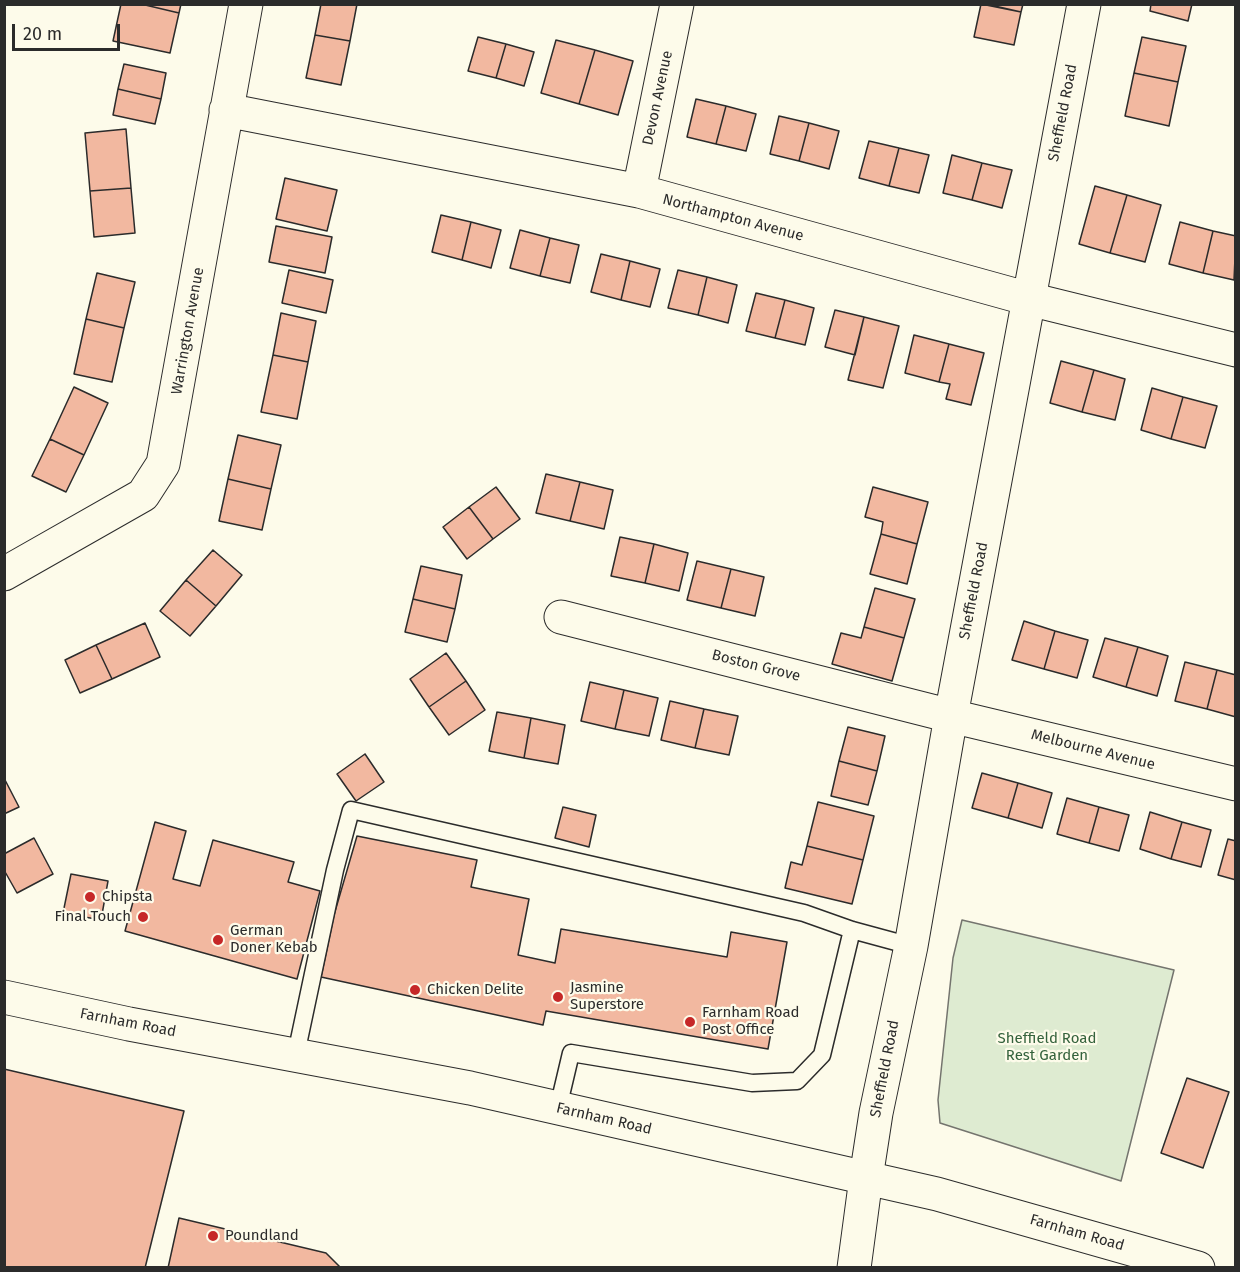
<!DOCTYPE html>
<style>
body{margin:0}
#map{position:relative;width:1240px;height:1272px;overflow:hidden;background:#fdfbea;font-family:"Fira Sans",sans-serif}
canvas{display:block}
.frame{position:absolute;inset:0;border:6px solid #2b2b2b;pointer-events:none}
.scale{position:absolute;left:12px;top:24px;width:108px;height:27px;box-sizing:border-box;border:3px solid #2b2b2b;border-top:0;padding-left:8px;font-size:18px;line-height:21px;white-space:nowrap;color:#2b2b2b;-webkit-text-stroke:4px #fdfbea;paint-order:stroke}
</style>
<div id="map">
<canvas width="1240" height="1272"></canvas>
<div class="frame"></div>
<div class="scale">20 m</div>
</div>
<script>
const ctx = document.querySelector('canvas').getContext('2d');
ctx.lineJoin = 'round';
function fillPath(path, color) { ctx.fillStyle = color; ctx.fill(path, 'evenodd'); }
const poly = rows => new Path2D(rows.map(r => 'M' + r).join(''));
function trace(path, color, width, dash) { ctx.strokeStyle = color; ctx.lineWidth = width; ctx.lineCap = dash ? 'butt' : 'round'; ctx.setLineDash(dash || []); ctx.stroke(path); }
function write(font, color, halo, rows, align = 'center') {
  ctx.font = font + ' "Fira Sans",sans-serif'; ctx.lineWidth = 4.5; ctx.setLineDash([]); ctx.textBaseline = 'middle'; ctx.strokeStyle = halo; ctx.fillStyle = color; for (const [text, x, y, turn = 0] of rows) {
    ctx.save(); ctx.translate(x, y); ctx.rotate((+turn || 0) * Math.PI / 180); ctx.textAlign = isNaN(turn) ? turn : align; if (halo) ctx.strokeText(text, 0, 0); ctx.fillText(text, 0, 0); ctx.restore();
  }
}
const green = poly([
 [962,920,1174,970,1121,1181,940,1123,938,1100,953,958,962,920]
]);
fillPath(green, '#deebd1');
trace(green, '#74746e', 1.5);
const building = poly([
 [121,4,141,4,179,13,170,53,113,41,121,4],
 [141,4,181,4,179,13,141,4],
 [321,4,357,4,350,41,315,35,321,4],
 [981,4,1021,12,1014,45,974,37,981,4],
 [986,4,1023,4,1021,12,986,4],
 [1151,4,1192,4,1188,21,1150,11,1151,4],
 [315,35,350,41,341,85,306,78,315,35],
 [478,37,506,44,496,78,468,71,478,37],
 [1142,37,1186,46,1178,82,1134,73,1142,37],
 [556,40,595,50,579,104,541,93,556,40],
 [506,44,534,52,524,86,496,78,506,44],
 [595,50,633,61,618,115,579,104,595,50],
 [124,64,166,73,161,99,118,89,124,64],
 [1134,73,1178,82,1169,126,1125,116,1134,73],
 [118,89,161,99,155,124,113,115,118,89],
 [696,99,726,106,716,144,687,137,696,99],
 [726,106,756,114,746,151,716,144,726,106],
 [779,116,809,123,799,161,770,154,779,116],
 [809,123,839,131,829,169,799,161,809,123],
 [126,129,131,188,90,191,85,133,126,129],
 [869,141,899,148,889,186,859,178,869,141],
 [899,148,929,155,919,193,889,186,899,148],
 [952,155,982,163,972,200,943,193,952,155],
 [982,163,1012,170,1002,208,972,200,982,163],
 [285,178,337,190,327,231,276,219,285,178],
 [1095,186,1127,195,1110,253,1079,244,1095,186],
 [131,188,135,233,94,237,90,191,131,188],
 [1127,195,1161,205,1145,262,1110,253,1127,195],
 [441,215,471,222,462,260,432,252,441,215],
 [471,222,501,230,491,268,462,260,471,222],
 [1180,222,1213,231,1203,273,1169,264,1180,222],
 [276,226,332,237,325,273,269,262,276,226],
 [520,230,550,238,540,276,510,268,520,230],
 [1213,231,1236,236,1234,280,1203,273,1213,231],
 [550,238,579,245,570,283,540,276,550,238],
 [601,254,630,261,621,300,591,292,601,254],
 [630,261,660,269,650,307,621,300,630,261],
 [289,270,333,280,326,313,282,303,289,270],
 [678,270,707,277,698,315,668,308,678,270],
 [97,273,135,282,124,328,86,319,97,273],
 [707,277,737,285,728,323,698,315,707,277],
 [756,293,785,300,775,338,746,331,756,293],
 [785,300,814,308,805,345,775,338,785,300],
 [835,310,864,317,855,355,825,347,835,310],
 [281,313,316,321,308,362,273,355,281,313],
 [864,317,899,326,883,388,848,380,864,317],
 [86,319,124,328,112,382,74,374,86,319],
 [914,335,949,344,939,382,905,373,914,335],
 [949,344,984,353,971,405,946,399,950,384,939,382,949,344],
 [273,355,308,362,297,419,261,412,273,355],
 [1061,361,1094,370,1082,412,1050,403,1061,361],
 [1094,370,1125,379,1115,420,1082,412,1094,370],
 [74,387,108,403,84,455,50,439,74,387],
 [1152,388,1183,397,1171,439,1141,430,1152,388],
 [1183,397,1217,406,1205,448,1171,439,1183,397],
 [238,435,281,445,271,489,228,479,238,435],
 [50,439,84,455,66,492,32,476,50,439],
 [546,474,580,482,570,521,536,513,546,474],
 [228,479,271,489,262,530,219,521,228,479],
 [580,482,613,490,604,529,570,521,580,482],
 [496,487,520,519,493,539,469,507,496,487],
 [873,487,928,502,917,544,881,534,883,522,865,517,873,487],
 [469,507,493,539,467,559,443,527,469,507],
 [881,534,917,544,907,584,870,574,881,534],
 [620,537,654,544,645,583,611,576,620,537],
 [654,544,688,553,679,591,645,583,654,544],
 [213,550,242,575,216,606,186,580,213,550],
 [697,561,731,569,721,608,687,600,697,561],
 [421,566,462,575,455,609,413,599,421,566],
 [731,569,764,577,755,616,721,608,731,569],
 [186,580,216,606,190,636,160,611,186,580],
 [875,588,915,599,904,638,864,627,875,588],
 [413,599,455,609,447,642,405,632,413,599],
 [1024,621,1055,631,1044,669,1012,660,1024,621],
 [145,623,160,657,112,679,96,645,145,623],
 [864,627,904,638,892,681,832,664,841,633,861,638,864,627],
 [1055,631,1088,640,1077,678,1044,669,1055,631],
 [1105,638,1138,647,1126,687,1093,677,1105,638],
 [96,645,112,679,80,693,65,660,96,645],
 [1138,647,1168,656,1157,696,1126,687,1138,647],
 [446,653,466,681,429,707,410,679,446,653],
 [1185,662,1217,670,1207,709,1175,701,1185,662],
 [1217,670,1236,675,1236,717,1207,709,1217,670],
 [466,681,485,710,449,735,429,707,466,681],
 [590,682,624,690,615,729,581,721,590,682],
 [624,690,658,698,649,736,615,729,624,690],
 [670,701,704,709,695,748,661,740,670,701],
 [704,709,738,716,729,755,695,748,704,709],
 [497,712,531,718,524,758,489,751,497,712],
 [531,718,565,725,558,764,524,758,531,718],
 [848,727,885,736,877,771,839,761,848,727],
 [365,754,384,782,356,801,337,774,365,754],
 [839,761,877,771,868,805,831,796,839,761],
 [982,773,1018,783,1008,818,972,808,982,773],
 [4,778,19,807,4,814,4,778],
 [1018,783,1052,793,1042,828,1008,818,1018,783],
 [1067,798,1099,807,1089,843,1057,834,1067,798],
 [818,802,874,816,863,860,807,846,818,802],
 [563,807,596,815,589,847,555,838,563,807],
 [1099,807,1129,815,1119,851,1089,843,1099,807],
 [1150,812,1182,822,1171,859,1140,849,1150,812],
 [155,822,186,831,173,879,200,886,213,840,294,862,288,882,320,891,297,979,125,931,155,822],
 [1182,822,1211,830,1201,867,1171,859,1182,822],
 [357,836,477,860,471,887,529,899,518,955,555,963,561,929,727,957,731,932,787,942,768,1049,546,1011,543,1025,321,977,334,915,357,836],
 [34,838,53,874,17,893,4,870,4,854,34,838],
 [1228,839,1236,841,1236,880,1218,875,1228,839],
 [807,846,863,860,852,904,785,888,791,862,802,865,807,846],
 [71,874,108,881,101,920,63,913,71,874],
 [4,1069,184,1111,145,1268,4,1268,4,1069],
 [1187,1078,1229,1092,1203,1168,1161,1153,1187,1078],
 [179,1218,326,1253,341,1268,168,1268,179,1218]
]);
fillPath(building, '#f2b8a0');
trace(building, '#2b2b2b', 1.5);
const lane = poly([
 [296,1054,335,870,351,810,804,913,852,930,911,946],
 [558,1108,571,1053,752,1083,797,1081,822,1055,852,930]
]);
const street = poly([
 [226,110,639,191,1029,299,1236,350],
 [639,191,677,4],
 [4,574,143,495,163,464,246,4],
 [561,617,951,716,1236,784],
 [866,1178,876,1113,911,946,951,716,1084,4]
]);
const secondary = poly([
 [854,1268,866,1178]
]);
const primary = poly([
 [4,997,129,1024,470,1088,937,1194,1198,1268]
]);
trace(lane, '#2b2b2b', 19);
trace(street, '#2b2b2b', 35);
trace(secondary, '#2b2b2b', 35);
trace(primary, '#2b2b2b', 35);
trace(lane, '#fdfbea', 16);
trace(street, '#fdfbea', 33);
trace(secondary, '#fdfbea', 33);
trace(primary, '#fdfbea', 33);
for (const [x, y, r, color] of [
 [90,897,6,"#c62828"],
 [143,917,6,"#c62828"],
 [218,940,6,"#c62828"],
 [415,990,6,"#c62828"],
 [558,997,6,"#c62828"],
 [690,1022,6,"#c62828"],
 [213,1236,6,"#c62828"]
]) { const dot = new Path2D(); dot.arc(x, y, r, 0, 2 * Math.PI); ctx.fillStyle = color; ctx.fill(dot); trace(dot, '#fdfbea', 2); }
write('15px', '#2b2b2b', '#fdfbea', [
 ["Devon Avenue",658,98,-78],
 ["Sheffield Road",1063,113,-79],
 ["Northampton Avenue",733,218,15],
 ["Warrington Avenue",188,331,-80],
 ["Sheffield Road",974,591,-79],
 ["Boston Grove",756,666,14],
 ["Melbourne Avenue",1093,750,14],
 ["Farnham Road",128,1023,11],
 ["Sheffield Road",885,1069,-79],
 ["Farnham Road",604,1119,13],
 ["Farnham Road",1077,1233,16]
]);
write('15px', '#2b2b2b', '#fdfbea', [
 ["Chipsta",102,897],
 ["Final Touch",131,917,"right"],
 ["German",230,931],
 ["Doner Kebab",230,948],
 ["Jasmine",570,988],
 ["Superstore",570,1005],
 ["Chicken Delite",427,990],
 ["Farnham Road",702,1013],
 ["Post Office",702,1030],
 ["Poundland",225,1236]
], 'left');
write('15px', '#34623c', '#fdfbea', [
 ["Sheffield Road",1047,1039],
 ["Rest Garden",1047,1056]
]);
</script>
